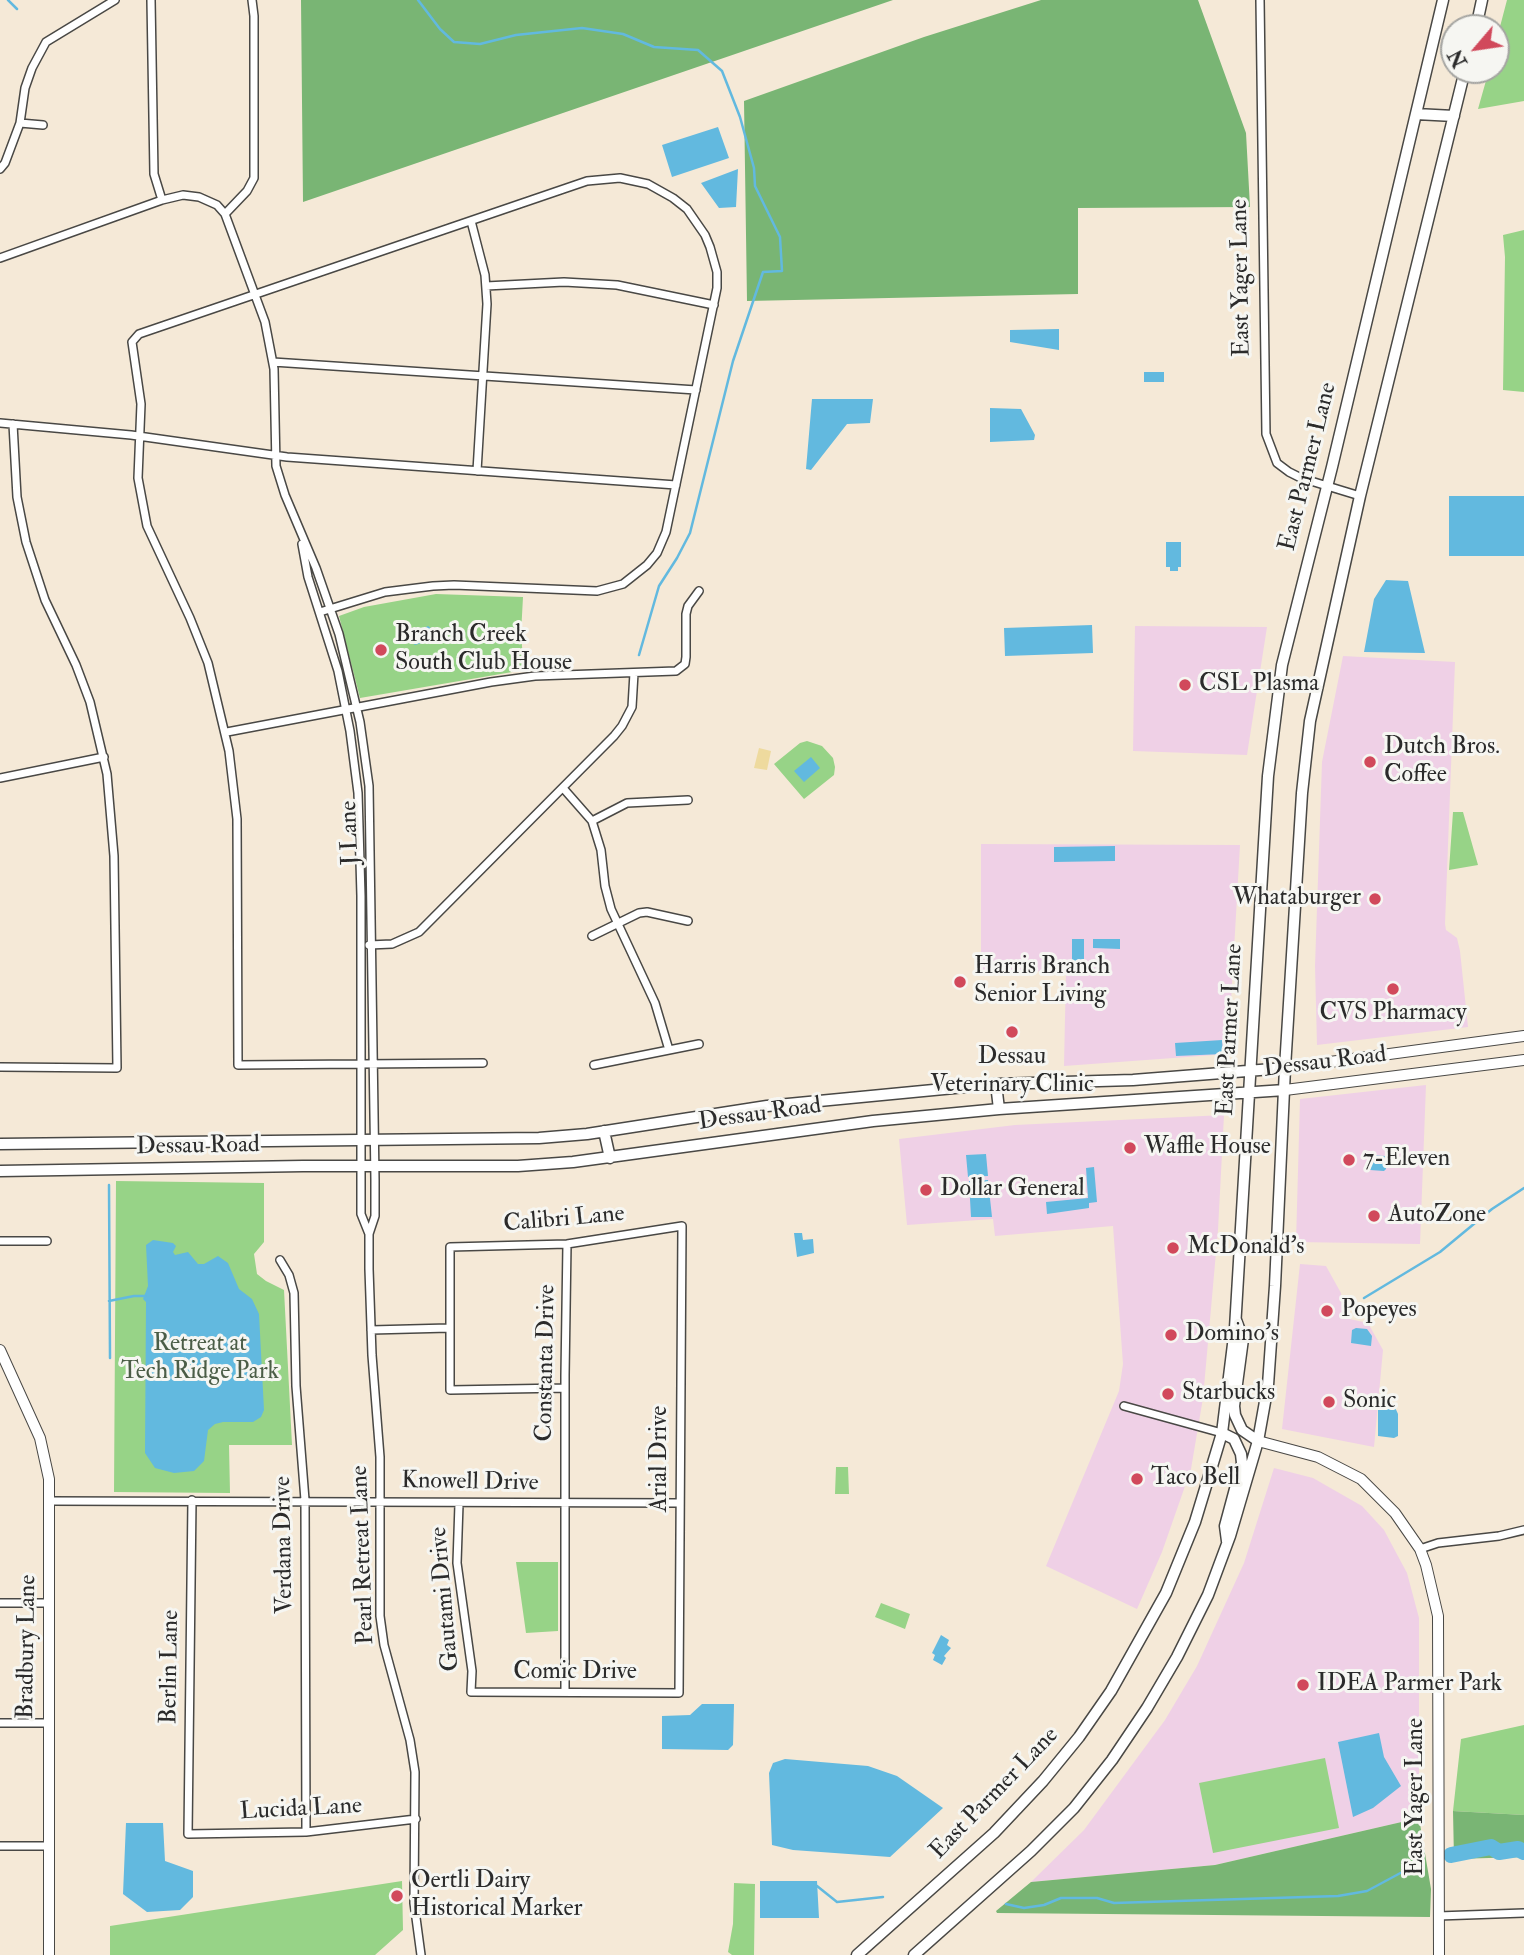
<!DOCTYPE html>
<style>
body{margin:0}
#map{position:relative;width:1524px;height:1955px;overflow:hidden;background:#f5e9d7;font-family:"IM FELL Double Pica",serif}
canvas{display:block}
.north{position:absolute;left:1440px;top:14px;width:70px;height:70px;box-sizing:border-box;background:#f6f6f2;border:2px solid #a5a5a2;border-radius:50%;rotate:241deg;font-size:19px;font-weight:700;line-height:28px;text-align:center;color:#2b2b2b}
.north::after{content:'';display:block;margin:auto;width:24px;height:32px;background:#d1495b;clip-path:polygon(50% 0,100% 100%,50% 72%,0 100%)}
</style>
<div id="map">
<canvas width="1524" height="1955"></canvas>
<div class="north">N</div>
</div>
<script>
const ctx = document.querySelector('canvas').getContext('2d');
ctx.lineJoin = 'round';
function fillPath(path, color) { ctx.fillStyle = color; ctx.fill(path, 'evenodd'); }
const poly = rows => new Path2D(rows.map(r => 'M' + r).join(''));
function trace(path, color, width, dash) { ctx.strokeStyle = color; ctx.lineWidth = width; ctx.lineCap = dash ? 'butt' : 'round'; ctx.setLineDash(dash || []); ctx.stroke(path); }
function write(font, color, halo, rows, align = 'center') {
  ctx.font = font + ' "IM FELL Double Pica",serif'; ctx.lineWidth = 6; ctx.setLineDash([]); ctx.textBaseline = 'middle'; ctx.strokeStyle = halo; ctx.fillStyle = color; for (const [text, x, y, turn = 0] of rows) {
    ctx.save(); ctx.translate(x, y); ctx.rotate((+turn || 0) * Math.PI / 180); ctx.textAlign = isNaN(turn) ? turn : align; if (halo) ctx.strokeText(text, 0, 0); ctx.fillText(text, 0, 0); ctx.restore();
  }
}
fillPath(poly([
 [1135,626,1267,627,1247,755,1133,751],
 [1343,656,1455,662,1445,924,1446,930,1457,938,1460,951,1468,1027,1317,1045,1315,966,1322,762],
 [981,844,1240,845,1228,1054,1064,1066,1066,971,981,972],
 [1426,1085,1420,1244,1296,1242,1300,1099],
 [1224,1115,1218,1230,1203,1398,1191,1469,1162,1552,1137,1609,1046,1566,1119,1391,1123,1364,1113,1226,995,1236,993,1219,907,1225,899,1139,1015,1125],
 [1300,1264,1326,1266,1341,1293,1345,1318,1368,1323,1383,1350,1374,1447,1282,1429],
 [1274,1468,1313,1478,1362,1506,1384,1530,1407,1573,1419,1618,1419,1818,1215,1865,1031,1882,1084,1830,1165,1720,1197,1666,1244,1563]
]), '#efd0e6');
fillPath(poly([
 [1507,0,1524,0,1524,101,1478,109,1489,70,1496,70,1496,42],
 [1524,230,1524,392,1503,390,1505,257,1503,235],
 [436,594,523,597,521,634,524,670,360,698,339,616,364,607],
 [807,741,822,746,833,758,835,767,834,775,804,799,774,764,800,743],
 [1453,812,1463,812,1478,865,1449,870],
 [116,1181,264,1183,264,1242,254,1254,257,1274,266,1281,284,1290,292,1445,229,1445,230,1493,114,1492],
 [836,1467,848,1467,849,1494,835,1494],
 [516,1562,558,1562,558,1631,526,1633],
 [881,1603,910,1614,905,1629,875,1617],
 [1524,1725,1524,1815,1453,1811,1461,1739],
 [1325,1758,1339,1828,1213,1853,1199,1783],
 [402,1881,403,1930,375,1955,110,1955,110,1926],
 [734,1883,755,1884,754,1955,732,1955,728,1952,733,1924]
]), '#97d387');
fillPath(poly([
 [301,0,893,0,303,202],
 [1041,0,1198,0,1246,133,1250,207,1078,208,1078,294,747,301,744,101,924,37],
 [1453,1811,1524,1815,1524,1857,1454,1859],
 [1419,1818,1431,1889,1430,1917,997,1913,996,1911,1031,1882,1215,1865]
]), '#79b574');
fillPath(poly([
 [759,748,771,751,767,770,754,768]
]), '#eeda9e');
fillPath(poly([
 [718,127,729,158,672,177,662,145],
 [738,169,736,207,719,208,701,183],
 [1059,329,1059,350,1010,342,1010,330],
 [1144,372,1164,372,1164,382,1144,382],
 [812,399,873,399,870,423,847,424,811,470,806,469],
 [990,408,1021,409,1035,435,1034,440,990,442],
 [1449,496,1524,496,1524,556,1449,556],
 [1166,542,1181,542,1181,567,1178,567,1178,571,1170,571,1170,567,1166,567],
 [1386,580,1408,581,1425,653,1364,652,1374,599],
 [1092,625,1093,653,1005,656,1004,628],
 [428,626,433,630,428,641,415,645,407,638,411,631,415,634,421,634,424,628],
 [811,757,820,768,804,782,794,771],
 [1115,846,1115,861,1054,862,1054,847],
 [1072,939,1084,939,1084,963,1072,963],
 [1093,939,1120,939,1120,949,1093,948],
 [1222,1040,1223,1054,1176,1056,1175,1043],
 [986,1154,988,1176,968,1177,966,1155],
 [1370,1155,1385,1156,1386,1169,1384,1171,1370,1170],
 [1094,1167,1097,1202,1089,1203,1089,1208,1047,1214,1046,1202,1088,1198,1086,1168],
 [988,1180,992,1217,971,1217,969,1181],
 [794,1233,802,1233,803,1240,813,1239,814,1253,797,1257],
 [153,1240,173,1243,176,1246,173,1252,175,1255,188,1252,198,1264,204,1264,218,1256,228,1263,239,1289,252,1299,259,1314,264,1410,261,1417,253,1422,223,1422,215,1424,208,1430,204,1461,194,1471,174,1473,155,1468,145,1453,146,1302,143,1299,148,1286,146,1245],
 [1356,1328,1367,1329,1372,1336,1371,1346,1351,1343,1352,1330],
 [1386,1399,1394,1405,1398,1414,1398,1436,1394,1438,1378,1436,1378,1408],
 [941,1635,949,1640,947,1645,951,1648,944,1656,946,1658,942,1665,933,1660,935,1655,932,1653],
 [702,1704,734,1704,733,1745,728,1750,662,1749,662,1716,690,1715],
 [1379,1733,1384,1757,1401,1786,1373,1808,1353,1817,1338,1742],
 [785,1759,868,1766,897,1776,943,1808,890,1857,793,1850,772,1845,769,1773,773,1763],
 [126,1823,163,1823,165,1861,193,1871,193,1897,180,1910,147,1912,123,1894],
 [760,1881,817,1881,819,1918,760,1918]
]), '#62b9df');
trace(poly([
 [8,0,17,9],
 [418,0,440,29,454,42,480,44,516,35,582,28,623,34,654,47,698,50,722,71,740,117,754,168,755,186,780,237,782,271,763,272,733,361,690,533,677,558,659,586,639,655],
 [109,1185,110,1358],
 [1364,1298,1440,1252,1492,1209,1524,1188],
 [109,1301,134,1296,145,1296],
 [817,1886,837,1902,883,1897],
 [1006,1904,1024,1908,1044,1905,1061,1898,1097,1898,1114,1903,1338,1896,1367,1891,1406,1870,1424,1869]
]), '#62b9df', 2.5);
trace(poly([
 [1451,1855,1491,1847,1499,1852,1518,1849,1524,1852]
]), '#62b9df', 16);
const street = poly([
 [151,0,154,174,162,200],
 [1260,0,1266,434,1277,463,1289,472,1301,478,1360,496],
 [20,123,43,125],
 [0,169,5,163,20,123,25,88,32,68,46,42,115,0],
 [225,214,247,191,254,178,254,16,252,0],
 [471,221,485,275,487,304,477,471],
 [0,258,162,200,183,195,199,197,217,205,225,214,265,322,274,369,276,466,285,495,316,568,339,634,360,722,369,786,375,1180,375,1216,369,1234,369,1269,372,1355,380,1457,380,1616,384,1645,410,1740,415,1772,414,1903,421,1955],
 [486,286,564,282,617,285,714,305],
 [273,362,696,390],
 [0,423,131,435,287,457,676,485],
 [302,544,308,577,338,671,350,731,358,793,361,896,361,1214,369,1234],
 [320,612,385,592,433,586,454,585,597,591,623,584,647,565,657,553,666,532,717,288,717,272,710,247,705,235,687,209,673,198,648,184,620,178,587,181,139,334,132,342,141,404,138,478,147,526,190,618,208,663,229,751,237,819,238,1065,483,1063],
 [227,732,491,682,535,676,676,671,685,664,686,657,686,614,688,606,699,591],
 [0,778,104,757],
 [563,788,592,821,601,850,605,886,611,909,655,1003,669,1050],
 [592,821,627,803,688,800],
 [592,936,639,913,647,912,688,921],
 [369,945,392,944,419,932,614,736,622,726,632,707,634,673],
 [594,1065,699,1044],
 [0,1067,117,1068,114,856,107,774,90,702,76,665,45,600,26,542,17,497,13,424],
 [0,1241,47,1241],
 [280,1260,289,1275,294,1293,296,1386,305,1500,306,1832],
 [371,1330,449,1328],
 [1124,1406,1222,1433],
 [192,1500,188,1834,306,1832,416,1819],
 [50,1501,680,1503],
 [459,1504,457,1563,472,1671,471,1692,679,1693,682,1226,567,1244,450,1247,450,1390,565,1388],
 [1420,1549,1438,1543,1499,1536,1524,1530],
 [0,1603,50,1603],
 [565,1692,565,1375,567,1244],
 [0,1723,48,1723],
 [0,1846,49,1846],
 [1438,1916,1524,1913]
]);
const secondary = poly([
 [1285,1068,1524,1036],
 [1285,1090,1524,1060],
 [0,1350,40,1438,49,1479,49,1955],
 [1258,1441,1318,1457,1361,1479,1395,1513,1420,1549,1426,1565,1438,1616,1439,1955]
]);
const primary = poly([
 [1476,28,1482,0],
 [1416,114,1454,116],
 [996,1084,999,1109],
 [604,1131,610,1158],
 [0,1144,539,1138,587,1134,767,1106,996,1084,1133,1080,1285,1068],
 [0,1171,303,1166,518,1166,573,1162,873,1121,999,1109,1285,1090],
 [1236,1320,1243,1339,1234,1406,1235,1415,1242,1430,1258,1441],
 [1222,1433,1234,1439,1241,1454,1242,1463,1225,1526,1227,1541],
 [857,1955,994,1833,1043,1781,1079,1737,1111,1691,1166,1593,1195,1522,1216,1453,1222,1433,1235,1328,1268,776,1282,665,1332,467,1443,0],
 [914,1955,1031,1851,1074,1808,1112,1760,1147,1708,1177,1657,1208,1595,1230,1536,1258,1441,1268,1385,1275,1286,1285,1068,1302,793,1310,721,1360,496,1465,70]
]);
trace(street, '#494845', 10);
trace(secondary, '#494845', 12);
trace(primary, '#494845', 13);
trace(street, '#fff', 7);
trace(secondary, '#fff', 10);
trace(primary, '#fff', 10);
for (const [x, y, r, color] of [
 [381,650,7,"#d1495b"],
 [1185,685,7,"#d1495b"],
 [1370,762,7,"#d1495b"],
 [1375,899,7,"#d1495b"],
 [960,982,7,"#d1495b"],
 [1393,989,7,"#d1495b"],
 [1012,1032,7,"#d1495b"],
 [1130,1148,7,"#d1495b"],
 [1349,1160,7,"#d1495b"],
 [926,1190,7,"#d1495b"],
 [1374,1216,7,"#d1495b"],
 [1173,1248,7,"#d1495b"],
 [1327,1311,7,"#d1495b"],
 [1171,1335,7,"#d1495b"],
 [1168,1394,7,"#d1495b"],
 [1329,1402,7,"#d1495b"],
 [1137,1479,7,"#d1495b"],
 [1303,1685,7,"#d1495b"],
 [397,1896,7,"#d1495b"]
]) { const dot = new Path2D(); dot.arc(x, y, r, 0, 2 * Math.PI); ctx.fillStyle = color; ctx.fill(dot); trace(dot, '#f6f6f2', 2.5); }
write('24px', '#2b2b2b', '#f6f6f2', [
 ["East Yager Lane",1242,278,-91],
 ["East Parmer Lane",1309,467,-76],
 ["J Lane",351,833,-92],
 ["East Parmer Lane",1231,1030,-87],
 ["Dessau Road",1325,1063,-7],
 ["Dessau Road",760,1115,-8],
 ["Dessau Road",198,1147,-1],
 ["Calibri Lane",564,1220,-5],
 ["Constanta Drive",547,1363,-89],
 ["Arial Drive",661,1459,-90],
 ["Knowell Drive",470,1483,1],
 ["Verdana Drive",285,1545,-91],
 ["Pearl Retreat Lane",364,1555,-92],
 ["Gautami Drive",446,1599,-95],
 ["Bradbury Lane",28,1647,-89],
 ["Berlin Lane",171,1667,-89],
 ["Comic Drive",575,1673],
 ["East Parmer Lane",995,1794,-46],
 ["East Yager Lane",1417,1797,-90],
 ["Lucida Lane",301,1810,-3]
]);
write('24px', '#2b2b2b', '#f6f6f2', [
 ["Branch Creek",395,636],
 ["South Club House",395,664],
 ["CSL Plasma",1199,685],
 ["Dutch Bros.",1384,748],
 ["Coffee",1384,776],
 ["Whataburger",1361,899,"right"],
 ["Harris Branch",974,968],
 ["Senior Living",974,996],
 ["CVS Pharmacy",1393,1014,"center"],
 ["Dessau",1012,1058,"center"],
 ["Veterinary Clinic",1012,1086,"center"],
 ["Waffle House",1144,1148],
 ["7-Eleven",1363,1160],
 ["Dollar General",940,1190],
 ["AutoZone",1388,1216],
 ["McDonald's",1187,1248],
 ["Popeyes",1341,1311],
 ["Domino's",1185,1335],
 ["Starbucks",1182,1394],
 ["Sonic",1343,1402],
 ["Taco Bell",1151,1479],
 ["IDEA Parmer Park",1317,1685],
 ["Oertli Dairy",411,1882],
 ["Historical Marker",411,1910]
], 'left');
write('24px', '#4b5d47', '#f6f6f2', [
 ["Retreat at",200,1345],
 ["Tech Ridge Park",200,1373]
]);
</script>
